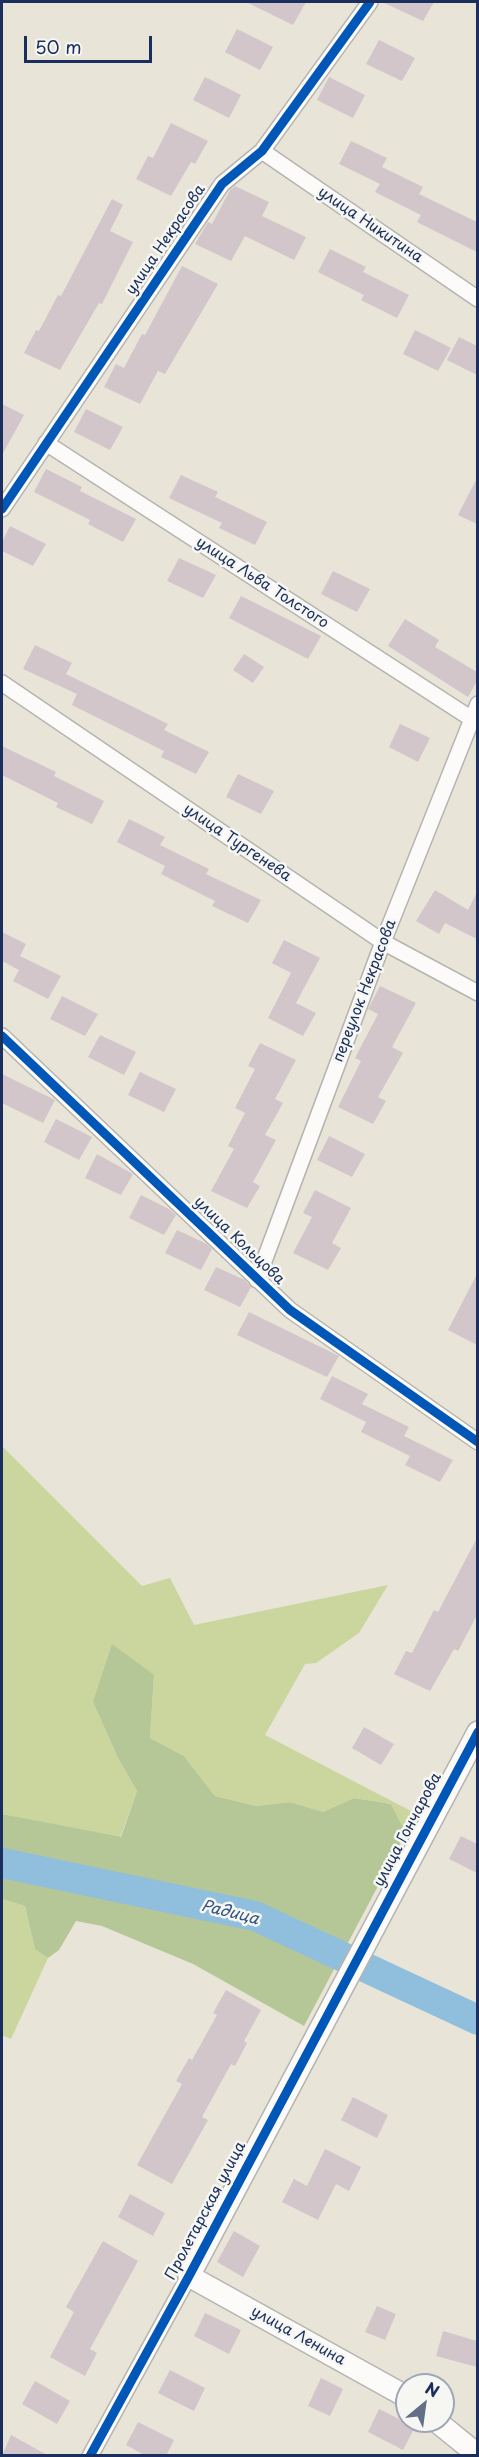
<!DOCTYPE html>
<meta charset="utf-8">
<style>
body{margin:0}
#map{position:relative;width:479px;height:2457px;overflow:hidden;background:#e8e4d7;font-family:"Playpen Sans",sans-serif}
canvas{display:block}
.frame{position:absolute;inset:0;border:3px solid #1b2f5e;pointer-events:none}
.north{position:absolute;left:395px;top:2373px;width:60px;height:60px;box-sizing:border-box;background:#f6f6f2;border:2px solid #9ea6b7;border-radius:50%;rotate:29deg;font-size:16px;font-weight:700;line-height:24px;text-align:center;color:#1b2f5e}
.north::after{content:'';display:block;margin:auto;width:21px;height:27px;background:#636e88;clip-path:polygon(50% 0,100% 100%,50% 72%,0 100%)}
.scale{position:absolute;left:24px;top:36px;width:128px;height:27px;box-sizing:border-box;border:3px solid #1b2f5e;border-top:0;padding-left:8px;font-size:18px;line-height:21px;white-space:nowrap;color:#1b2f5e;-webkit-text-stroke:4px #f6f6f2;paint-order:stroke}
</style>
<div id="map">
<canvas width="479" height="2457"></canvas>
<div class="frame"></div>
<div class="north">N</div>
<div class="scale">50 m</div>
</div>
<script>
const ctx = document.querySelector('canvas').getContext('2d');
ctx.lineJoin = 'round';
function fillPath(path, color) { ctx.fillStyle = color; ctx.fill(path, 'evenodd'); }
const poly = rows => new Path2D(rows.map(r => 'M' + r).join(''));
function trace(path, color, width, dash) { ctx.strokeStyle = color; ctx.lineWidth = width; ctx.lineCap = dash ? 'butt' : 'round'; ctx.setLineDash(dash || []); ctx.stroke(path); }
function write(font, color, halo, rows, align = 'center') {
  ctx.font = font + ' "Playpen Sans",sans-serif'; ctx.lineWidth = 5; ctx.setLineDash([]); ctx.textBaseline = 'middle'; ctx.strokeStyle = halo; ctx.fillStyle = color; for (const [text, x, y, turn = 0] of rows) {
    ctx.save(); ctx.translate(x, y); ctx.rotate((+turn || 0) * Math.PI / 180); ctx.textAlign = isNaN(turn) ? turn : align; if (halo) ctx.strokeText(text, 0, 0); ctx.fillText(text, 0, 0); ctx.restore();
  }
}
fillPath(poly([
 [2,1446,142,1586,170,1578,194,1625,388,1585,359,1633,316,1663,305,1664,265,1735,411,1811,406,1833,391,1804,354,1798,323,1812,290,1802,256,1806,215,1796,184,1756,150,1738,154,1675,93,1702,118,1758,137,1791,120,1838,2,1814],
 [2,1899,25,1906,35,1948,48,1958,11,2039,2,2035]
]), '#cad69e');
fillPath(poly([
 [112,1644,154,1675,150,1738,184,1756,215,1796,256,1806,290,1802,323,1812,354,1798,391,1804,406,1833,304,2026,193,1964,102,1926,76,1921,59,1950,48,1958,35,1949,25,1906,2,1899,2,1814,121,1837,137,1791,118,1758,93,1702]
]), '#b6c797');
trace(poly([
 [2,1863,255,1916,478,2020]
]), '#8fbfdd', 30);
fillPath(poly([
 [246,2,306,2,293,25],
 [382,2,434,2,423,21],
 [237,29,273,47,260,70,225,52],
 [379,40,415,58,402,81,366,64],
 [205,77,241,95,229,118,193,100],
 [329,77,365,95,353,118,317,100],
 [171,123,208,141,195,164,191,162,171,196,136,179,148,156,153,158],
 [351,141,387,158,382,167,423,187,419,194,477,222,477,252,417,222,421,215,375,192,380,184,339,164],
 [235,186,269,202,262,216,306,237,294,260,245,236,231,261,195,244,208,222,212,224,230,190],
 [112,199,123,205,110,231,133,242,102,304,99,303,60,370,24,353,36,330,39,331,58,295,61,296],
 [330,249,366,267,363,272,409,295,397,318,361,300,364,295,318,272],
 [182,266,218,284,165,374,158,371,140,404,104,387,116,364,124,368,142,334,145,335],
 [415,330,451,348,438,371,403,354],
 [459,337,477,346,477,375,447,360],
 [2,404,24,415,2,455],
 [86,409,123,427,110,450,74,432],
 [46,469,82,487,80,491,136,519,123,542,88,524,90,520,34,492],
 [181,475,218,492,215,497,267,522,255,545,219,528,222,523,169,498],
 [477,478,477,524,458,515],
 [10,526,46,544,33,566,2,551,2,542],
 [179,558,216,575,203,598,167,581],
 [333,571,370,589,357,612,321,594],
 [241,596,321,636,308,659,229,618],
 [405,619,439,640,435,647,477,672,477,681,468,697,388,646],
 [35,645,72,663,66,674,168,724,164,730,209,752,196,774,161,757,164,751,72,705,77,694,23,669],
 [244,654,264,667,253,683,233,670],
 [400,724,430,738,418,762,389,747],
 [2,746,56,772,54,776,104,801,92,824,56,807,58,803,2,775],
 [238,774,274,791,261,814,226,797],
 [129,819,165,837,160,845,209,869,206,874,261,900,248,923,212,906,215,901,161,874,165,866,117,842],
 [435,890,468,910,477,892,477,939,445,923,439,934,416,921],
 [2,932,26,944,20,956,61,976,48,999,13,981,19,970,2,961],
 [284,940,320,958,296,1003,316,1013,303,1036,268,1018,291,973,272,963],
 [380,986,416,1003,392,1047,403,1053,378,1097,386,1101,373,1124,338,1107,361,1061,355,1058,378,1014,368,1009],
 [62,996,98,1014,85,1036,50,1019],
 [100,1035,136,1052,124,1075,88,1057],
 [260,1043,296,1060,275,1099,283,1103,265,1135,276,1140,253,1182,260,1186,247,1208,211,1191,234,1149,228,1146,245,1113,235,1108,255,1069,248,1066],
 [140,1072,176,1089,164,1112,128,1095],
 [2,1074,55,1100,43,1123,2,1103],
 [56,1119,92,1137,79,1160,44,1142],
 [329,1136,365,1154,352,1177,317,1160],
 [97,1154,133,1174,121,1195,85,1178],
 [315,1190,351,1208,332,1243,341,1248,328,1270,293,1253,312,1217,303,1213],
 [141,1195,169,1209,176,1215,164,1235,129,1218],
 [177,1230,207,1244,212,1249,201,1270,165,1253],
 [216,1267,245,1280,251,1287,240,1307,204,1290],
 [477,1274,477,1345,448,1330],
 [249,1312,339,1356,327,1377,237,1335],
 [332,1376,368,1394,362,1404,409,1427,404,1436,453,1460,440,1482,405,1465,410,1456,361,1432,366,1422,320,1399],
 [477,1538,477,1615,458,1651,454,1649,430,1691,394,1674,406,1651,412,1653,434,1610,438,1612],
 [364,1727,394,1744,381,1765,352,1748],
 [461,1836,477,1844,477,1873,449,1859],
 [226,1990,261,2010,244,2041,247,2043,235,2066,231,2064,202,2117,208,2120,172,2184,137,2165,182,2084,176,2081,189,2058,192,2060,217,2015,213,2013],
 [353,2097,388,2115,377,2138,341,2120],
 [325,2149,361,2167,349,2191,336,2184,318,2220,282,2202,294,2179,307,2186],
 [130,2194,165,2213,153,2236,118,2217],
 [234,2231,260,2246,243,2277,217,2262],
 [103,2241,138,2261,90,2349,97,2353,85,2376,50,2357,74,2312,66,2307],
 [377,2306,396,2314,385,2340,365,2332],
 [205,2313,241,2330,229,2354,194,2336],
 [443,2331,477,2341,477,2367,436,2356],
 [170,2370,205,2388,194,2411,158,2393],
 [321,2378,343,2389,330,2416,308,2406],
 [35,2381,70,2401,57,2424,22,2404],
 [379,2409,415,2427,403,2450,368,2432],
 [138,2422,174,2440,166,2456,146,2456,126,2445],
 [11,2435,49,2456,2,2456]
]), '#d2c6cb');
const street = poly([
 [262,151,478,299],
 [46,443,478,723],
 [2,509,222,184,262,151,370,2],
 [2,683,383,942,478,993],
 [2,1036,290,1310,478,1442],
 [257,1280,383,942,478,704],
 [90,2456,189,2276]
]);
const secondary = poly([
 [407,2397,189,2276,478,1732],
 [436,2421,478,2455]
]);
trace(street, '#b5b4b0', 18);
trace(secondary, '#b5b4b0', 24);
trace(street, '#fcfbf9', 15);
trace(secondary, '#fcfbf9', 21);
trace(poly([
 [2,509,222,184,262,151,370,2],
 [2,1036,290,1310,478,1442],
 [90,2456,189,2276,478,1732]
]), '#0057b8', 9);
write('15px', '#1b2f5e', '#f6f6f2', [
 ["улица Никитина",370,225,34],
 ["улица Некрасова",166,240,-56],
 ["улица Льва Толстого",262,583,33],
 ["улица Тургенева",237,843,34],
 ["переулок Некрасова",365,991,-69],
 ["улица Кольцова",239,1241,44],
 ["улица Гончарова",408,1830,-62],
 ["Пролетарская улица",206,2211,-62],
 ["улица Ленина",298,2336,29]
]);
write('italic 16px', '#325585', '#f6f6f2', [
 ["Радица",230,1913,14]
]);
</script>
